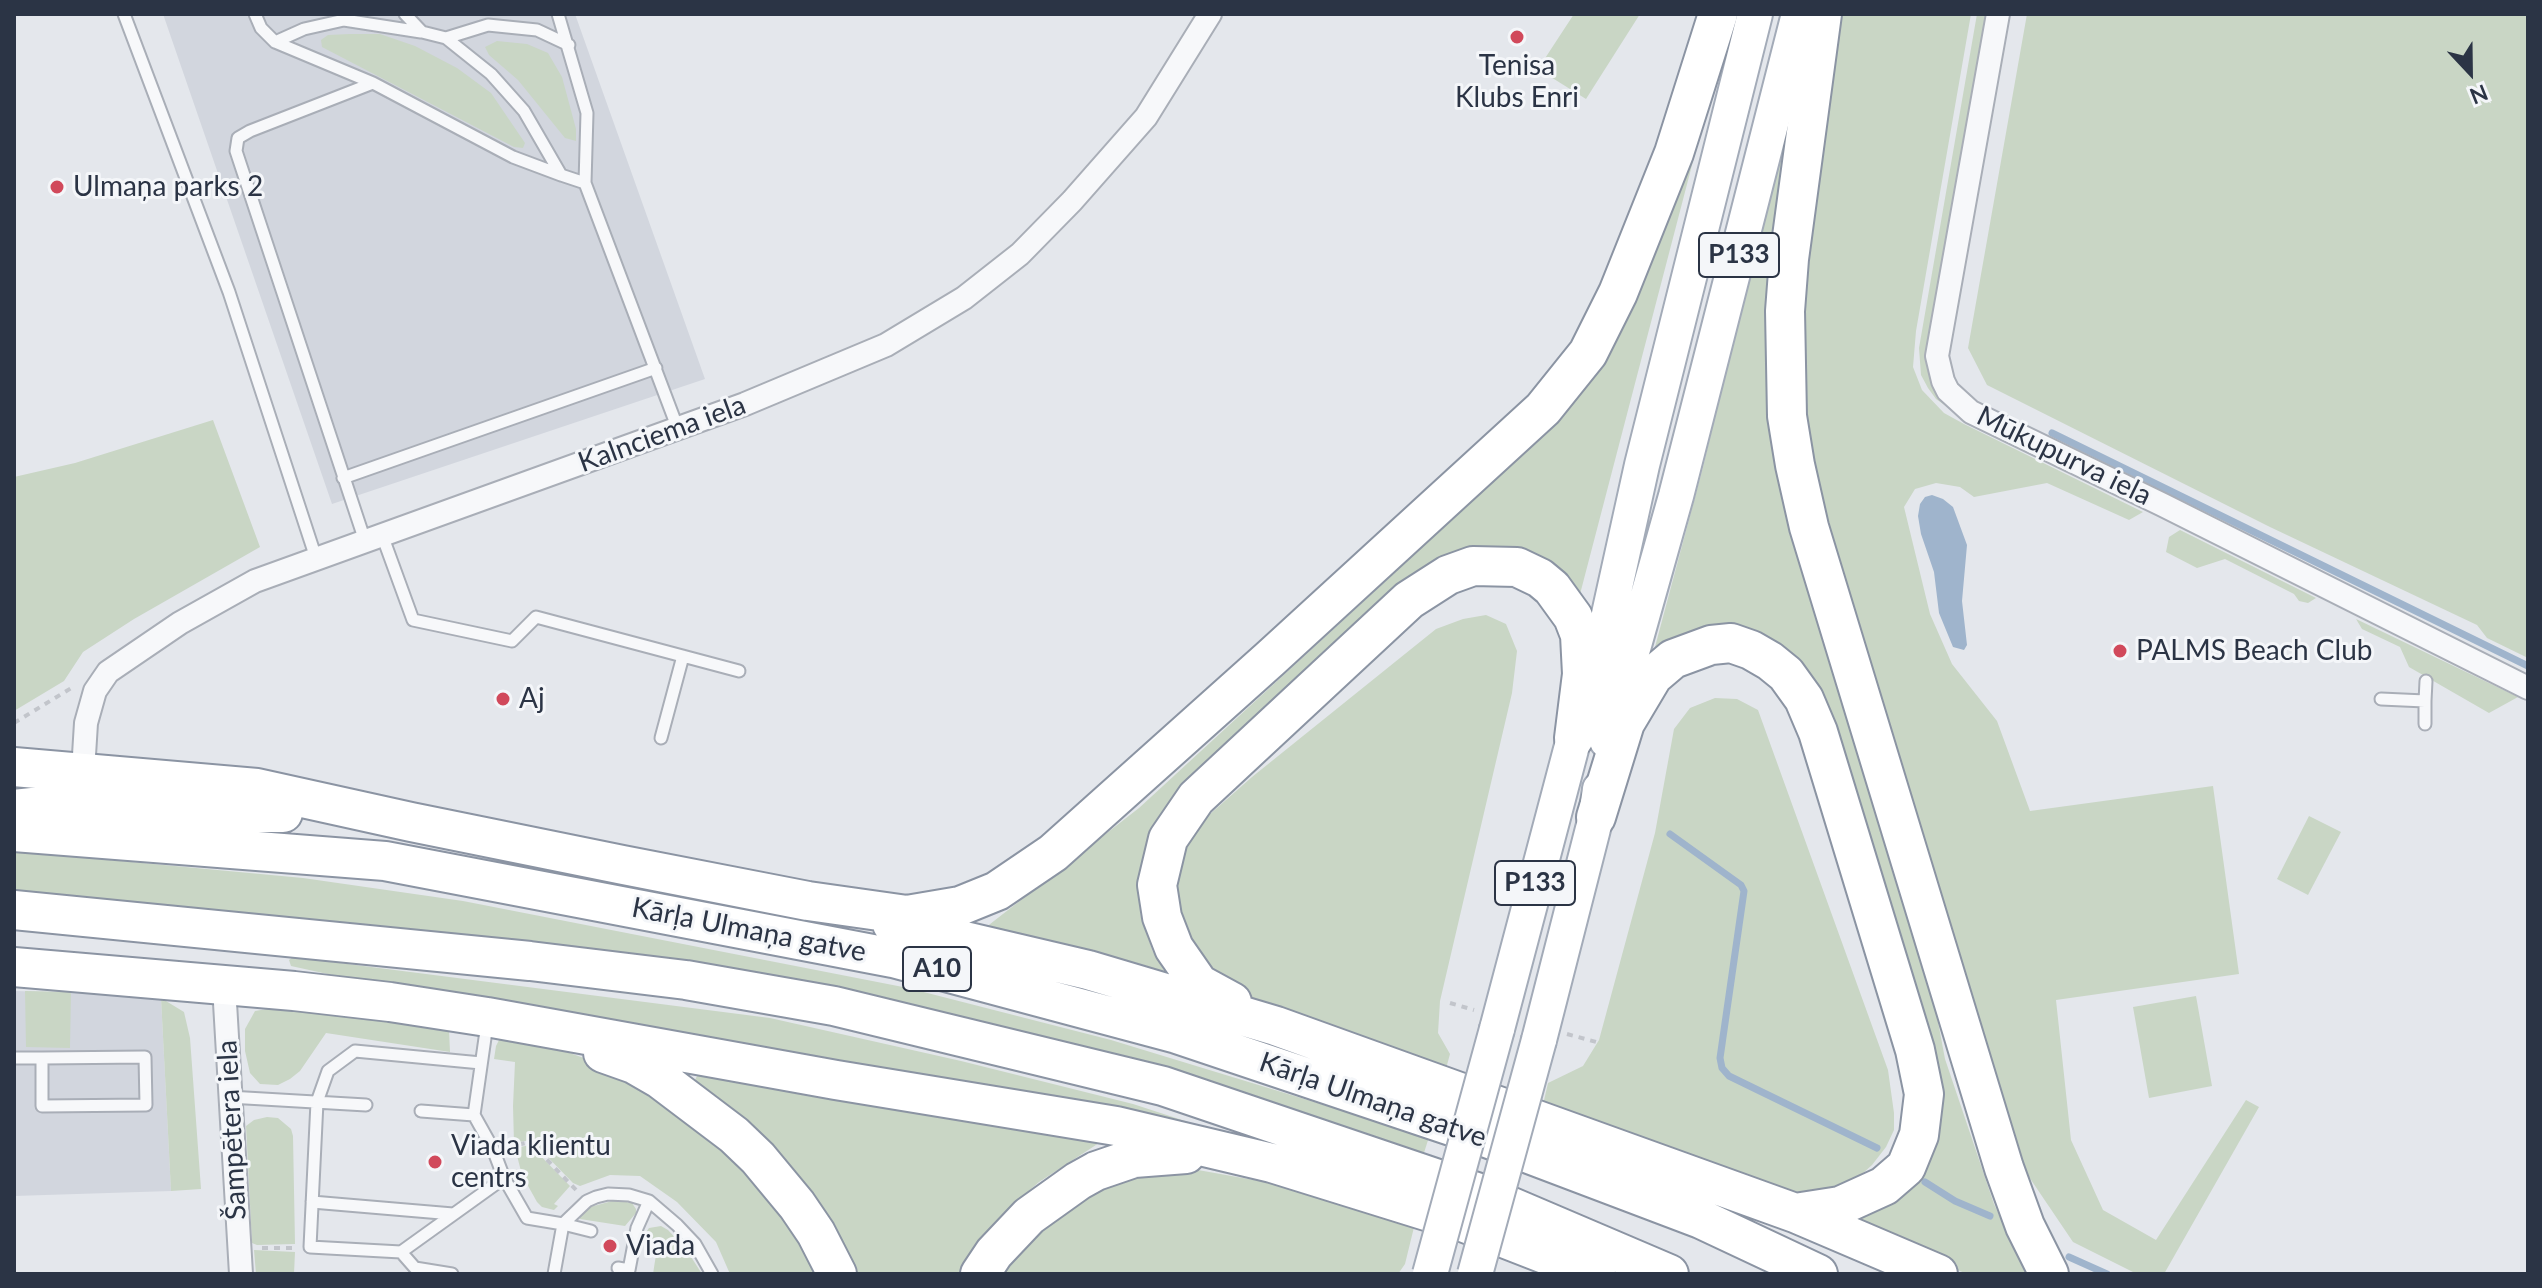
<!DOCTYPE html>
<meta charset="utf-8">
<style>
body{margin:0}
#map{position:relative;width:2542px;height:1288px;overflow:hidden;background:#e4e7ec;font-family:Lato,sans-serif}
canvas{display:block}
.frame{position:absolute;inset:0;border:16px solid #2b3445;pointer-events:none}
.north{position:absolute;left:2430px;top:32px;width:80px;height:80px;-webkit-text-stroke:6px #f4f6f9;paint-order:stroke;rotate:158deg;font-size:22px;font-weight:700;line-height:32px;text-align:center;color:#2b3445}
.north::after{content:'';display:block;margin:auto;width:28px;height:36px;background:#2b3445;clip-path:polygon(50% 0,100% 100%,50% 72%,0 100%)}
</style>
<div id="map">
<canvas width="2542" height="1288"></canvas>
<div class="frame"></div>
<div class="north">N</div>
</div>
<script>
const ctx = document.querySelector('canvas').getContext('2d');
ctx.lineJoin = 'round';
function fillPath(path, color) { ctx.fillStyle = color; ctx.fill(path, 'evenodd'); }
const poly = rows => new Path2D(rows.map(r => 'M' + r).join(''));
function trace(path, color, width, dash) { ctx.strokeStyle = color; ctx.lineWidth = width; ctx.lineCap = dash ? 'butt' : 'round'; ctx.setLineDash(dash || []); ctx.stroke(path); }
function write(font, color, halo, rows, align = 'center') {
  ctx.font = font + ' Lato,sans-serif'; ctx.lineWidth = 6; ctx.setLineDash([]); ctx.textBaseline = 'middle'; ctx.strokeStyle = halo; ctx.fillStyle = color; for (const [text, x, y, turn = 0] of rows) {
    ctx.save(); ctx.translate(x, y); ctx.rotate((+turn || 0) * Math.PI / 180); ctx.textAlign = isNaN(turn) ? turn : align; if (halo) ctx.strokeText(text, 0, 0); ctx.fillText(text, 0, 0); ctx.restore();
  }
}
fillPath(poly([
 [163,14,575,14,705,379,332,504],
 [14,991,131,994,161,998,171,1191,14,1196]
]), '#d2d6de');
fillPath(poly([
 [1574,14,1640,14,1586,99,1538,69],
 [1841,14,1971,14,1916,331,1913,367,1922,390,1944,413,1964,424,2143,512,2129,520,2047,483,1974,497,1960,487,1936,483,1915,489,1904,507,1930,614,1952,664,1997,721,2030,811,2213,786,2239,974,2056,1000,2071,1140,2103,1210,2156,1240,2246,1100,2259,1107,2164,1274,2137,1274,2073,1242,2023,1168,1828,548,1805,432,1802,274],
 [1977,14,1987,14,1928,352,1927,368,1931,382,1939,397,1950,409,1936,399,1928,388,1921,375,1919,348],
 [2027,14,2528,14,2528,658,2487,638,2477,625,2270,527,1987,385,1968,348],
 [350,34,380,34,415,46,457,68,491,93,525,143,523,148,514,147,322,47,321,40,328,35],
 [497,41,527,44,548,53,562,77,576,129,576,141,565,138,518,80,489,55,485,47],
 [1715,77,1579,598,1485,552,1158,824,1144,858,1137,885,1141,917,1153,952,1166,974,985,928,1139,808,1387,580,1543,431],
 [1792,90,1768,279,1765,338,1770,435,1782,498,1805,582,1919,951,1936,1011,1945,1059,1994,1204,2026,1274,1967,1274,1847,1223,1930,1133,1802,668,1655,647,1703,467],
 [213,420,260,547,134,619,83,652,64,681,14,711,14,477,75,463],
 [2180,530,2316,598,2308,603,2299,601,2294,594,2225,559,2197,568,2166,552,2169,537],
 [1486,615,1506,624,1517,651,1512,693,1440,1001,1438,1033,1450,1054,1444,1076,1287,1018,1207,976,1179,932,1173,880,1185,846,1201,822,1252,777,1436,629,1463,619],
 [2356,619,2518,697,2489,713,2409,667,2400,647,2362,629],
 [1715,698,1737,699,1758,710,1888,1070,1894,1113,1894,1130,1886,1147,1872,1165,1852,1183,1838,1190,1798,1196,1542,1109,1548,1083,1583,1066,1599,1040,1655,833,1674,729,1690,708],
 [2309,816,2341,832,2308,895,2277,879],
 [14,851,303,878,463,901,908,988,1111,1040,1429,1137,1423,1156,657,959,460,934,14,890],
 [293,957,770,1018,961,1061,1133,1104,1228,1135,396,989,291,966,289,960],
 [25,991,71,992,70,1048,26,1047],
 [2196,996,2212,1086,2149,1098,2133,1007],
 [161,998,184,1012,190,1038,201,1189,171,1191],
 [279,1007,449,1030,450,1052,326,1033,300,1071,290,1079,278,1085,260,1084,250,1073,245,1051,245,1029,255,1011],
 [500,1038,531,1039,631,1075,752,1167,823,1274,730,1274,716,1242,677,1202,640,1176,610,1175,580,1186,573,1183,531,1140,514,1143,513,1106,515,1062,494,1059,496,1046],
 [698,1074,1100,1140,1099,1143,1039,1182,1014,1204,997,1223,962,1274,850,1274,692,1086],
 [267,1117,278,1118,291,1129,293,1136,295,1244,257,1245,252,1243,246,1126,254,1120],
 [530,1145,570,1186,554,1204,558,1206,554,1210,542,1207,537,1202,522,1175,515,1148],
 [1158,1169,1198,1170,1293,1187,1416,1219,1405,1264,1398,1274,998,1274,1002,1264,1079,1194],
 [616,1200,632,1203,636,1209,636,1213,625,1226,580,1219,580,1215,590,1207],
 [661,1226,668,1230,686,1249,702,1274,653,1274,657,1248,643,1242,644,1235,649,1228],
 [254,1250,295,1252,294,1274,256,1274]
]), '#c9d6c5');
fillPath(poly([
 [1932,495,1943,499,1953,507,1967,545,1962,601,1967,645,1964,650,1953,647,1939,613,1934,572,1921,534,1918,516,1920,504,1925,497]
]), '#9fb4cc');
trace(poly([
 [2052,433,2528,666],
 [1670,834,1741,885,1744,891,1720,1058,1722,1068,1729,1076,1877,1148],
 [1925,1182,1955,1201,1990,1216],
 [2069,1257,2107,1274]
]), '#9fb4cc', 7);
const lane = poly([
 [124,14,229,292,316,558],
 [255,14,261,28,275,42,373,83],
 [405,14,422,32,446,38,491,74,524,111,561,175,585,183],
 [558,14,587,113,585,183,678,429],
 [446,38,488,25,537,30,569,45],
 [275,42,304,29,344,20,421,32],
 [343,478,656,368],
 [382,535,413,620,512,641,536,617,739,671],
 [365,541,236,151,238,138,250,131,373,83,513,157,561,175],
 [2381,699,2425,701,2425,724],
 [2425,701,2426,681],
 [661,738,683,656],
 [14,1058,42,1058,145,1057,146,1105,42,1106,42,1058],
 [481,1063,355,1051,328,1071,317,1102,310,1247,401,1252,504,1178],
 [229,1097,366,1105],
 [421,1111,474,1115,493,1149,504,1178,527,1218,563,1224,587,1201,596,1197,608,1194,629,1195,649,1201,677,1225,695,1244,712,1274],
 [474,1115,487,1024],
 [312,1202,453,1214],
 [401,1252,415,1268,452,1274],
 [618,1268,629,1270,637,1228,649,1201],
 [554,1274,563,1224,591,1231]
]);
const street = poly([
 [1998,14,1937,356,1943,381,1948,391,1971,412,2163,505,2528,688],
 [83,771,86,723,95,691,108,672,180,623,255,581,745,404,886,345,964,298,1020,254,1072,201,1146,117,1210,14],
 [224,986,241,1274]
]);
const primary = poly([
 [1607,741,1676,496,1799,14],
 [1497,1029,1574,738,1596,673,1642,465,1755,14],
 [1539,1040,1596,817,1600,789]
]);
const highway = poly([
 [1822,14,1789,259,1785,311,1787,416,1795,465,1809,527,2004,1168,2025,1226,2049,1274],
 [14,767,257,788,411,822,623,865,808,901,907,915,960,906,997,891,1053,853,1271,658,1543,409,1588,353,1618,293,1674,153,1718,14],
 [14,809,61,804,171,813,283,813],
 [1596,817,1625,723,1653,676,1673,659,1711,645,1731,643,1751,650,1770,661,1786,674,1804,699,1818,732,1915,1050,1924,1094,1919,1135,1906,1167,1884,1186,1840,1206,1795,1213],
 [14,832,385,861,893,958,1177,1034,1487,1138,1701,1219,1818,1274],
 [14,910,530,961,686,980,834,1006,1163,1086,1479,1193,1669,1274],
 [892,924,1088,970,1276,1026,1795,1213,1938,1274],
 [14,967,294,991,390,1002,487,1017,836,1080,1116,1126,1272,1163,1465,1223,1596,1274],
 [1232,1002,1199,984,1174,948,1162,917,1157,885,1168,839,1196,798,1409,600,1448,575,1473,566,1517,567,1540,578,1552,588,1573,617,1580,635,1582,674,1574,738],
 [603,1053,634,1064,660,1079,734,1135,758,1158,797,1205,816,1233,837,1274],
 [980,1274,994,1253,1029,1216,1078,1181,1096,1171,1134,1158,1186,1154]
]);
trace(lane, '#a9aeb7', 15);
trace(street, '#a9aeb7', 26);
trace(primary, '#a3abb8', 38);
trace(highway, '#8b94a3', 42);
trace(poly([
 [14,723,73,687],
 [1450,1003,1474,1010],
 [1567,1034,1600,1043],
 [507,1147,530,1142,577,1191],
 [262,1248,297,1248]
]), '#c2c5cb', 4, [6, 6]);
trace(lane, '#f7f8fa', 11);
trace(street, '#f7f8fa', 22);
trace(primary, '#fff', 34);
trace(highway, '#fff', 38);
const primaryBridge = poly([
 [1430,1274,1497,1029],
 [1475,1274,1539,1040]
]);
trace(primaryBridge, '#a3abb8', 38, []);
trace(primaryBridge, '#fff', 34);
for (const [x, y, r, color] of [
 [1517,37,8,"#d1495b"],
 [57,187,8,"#d1495b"],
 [2120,651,8,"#d1495b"],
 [503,699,8,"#d1495b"],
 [435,1162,8,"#d1495b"],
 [610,1246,8,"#d1495b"]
]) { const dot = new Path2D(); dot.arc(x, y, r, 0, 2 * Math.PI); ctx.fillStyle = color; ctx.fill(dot); trace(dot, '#f4f6f9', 3); }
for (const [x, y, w] of [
 [1739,255,80],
 [1535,883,80],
 [937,969,68]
]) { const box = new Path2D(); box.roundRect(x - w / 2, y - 22, w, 44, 6); ctx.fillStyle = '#f4f6f9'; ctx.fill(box); trace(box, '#2b3445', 2); }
write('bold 26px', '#2b3445', null, [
 ["P133",1739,255],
 ["P133",1535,883],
 ["A10",937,969]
]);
write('28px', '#2b3445', '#f4f6f9', [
 ["Tenisa",1517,66,"center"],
 ["Klubs Enri",1517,98,"center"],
 ["Ulmaņa parks 2",73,187],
 ["PALMS Beach Club",2136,651],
 ["Aj",519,699],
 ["Viada klientu",451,1146],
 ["centrs",451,1178],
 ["Viada",626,1246]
], 'left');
write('28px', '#2b3445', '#f4f6f9', [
 ["Kalnciema iela",662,434,-20],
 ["Mūkupurva iela",2064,456,26],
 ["Kārļa Ulmaņa gatve",749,930,11],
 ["Kārļa Ulmaņa gatve",1373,1100,19],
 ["Šampētera iela",232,1130,-93]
]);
</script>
